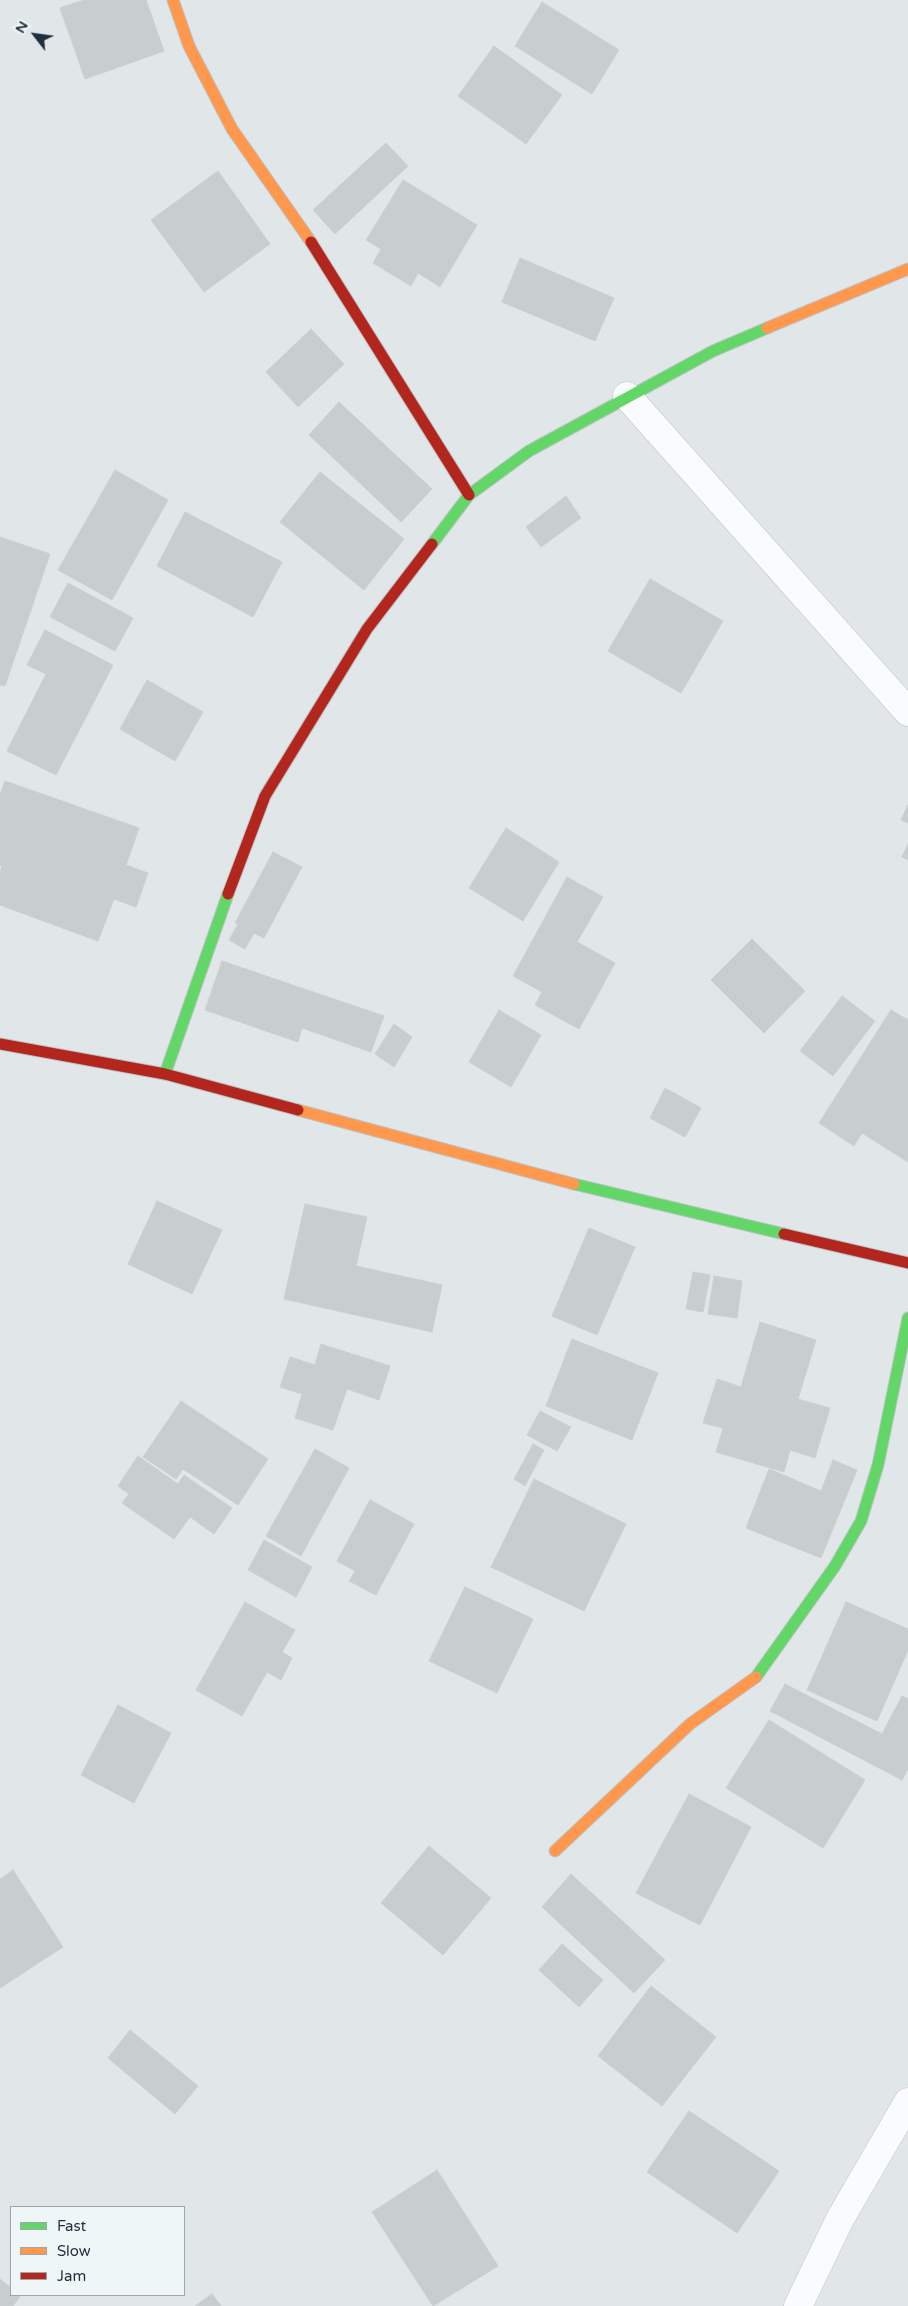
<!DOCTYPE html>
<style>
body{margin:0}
#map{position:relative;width:908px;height:2306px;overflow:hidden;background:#e1e7e8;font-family:"Varela Round",sans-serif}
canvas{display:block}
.legend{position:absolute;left:10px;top:2206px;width:175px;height:90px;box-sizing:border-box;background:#eff6f8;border:1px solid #9ca6ad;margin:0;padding:6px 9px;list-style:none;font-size:15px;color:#1f2f3c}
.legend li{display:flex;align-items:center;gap:10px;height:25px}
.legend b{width:25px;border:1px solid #9ca6ad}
.north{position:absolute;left:10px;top:10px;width:50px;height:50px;-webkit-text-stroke:4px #eff6f8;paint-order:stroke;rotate:300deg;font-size:14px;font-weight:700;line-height:20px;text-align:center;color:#1f2f3c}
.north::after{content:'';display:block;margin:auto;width:18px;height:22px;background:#1f2f3c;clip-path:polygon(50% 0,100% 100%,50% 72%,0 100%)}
</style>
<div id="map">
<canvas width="908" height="2306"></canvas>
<ul class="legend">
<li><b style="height:6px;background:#63d668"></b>Fast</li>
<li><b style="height:6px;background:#ff974d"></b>Slow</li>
<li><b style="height:6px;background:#b3261e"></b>Jam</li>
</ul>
<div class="north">N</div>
</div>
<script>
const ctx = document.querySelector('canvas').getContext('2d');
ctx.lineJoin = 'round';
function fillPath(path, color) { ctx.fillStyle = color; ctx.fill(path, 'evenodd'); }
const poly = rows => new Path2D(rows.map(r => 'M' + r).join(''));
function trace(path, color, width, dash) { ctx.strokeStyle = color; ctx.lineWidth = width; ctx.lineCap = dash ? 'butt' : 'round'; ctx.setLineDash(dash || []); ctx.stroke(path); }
const building = poly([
 [84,0,146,0,164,51,85,79,60,8,84,0],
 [542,2,619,50,592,94,515,46,542,2],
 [494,46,562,95,526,144,458,96,494,46],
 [386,143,408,166,335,234,313,210,386,143],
 [218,171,270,244,204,292,151,220,218,171],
 [403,180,477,225,440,287,418,273,411,286,373,263,381,249,366,240,403,180],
 [520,258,614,298,595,341,502,302,520,258],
 [311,329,344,364,298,407,266,372,311,329],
 [339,402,432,489,401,522,309,435,339,402],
 [115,470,168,500,112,600,58,570,115,470],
 [320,472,404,539,364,590,280,522,320,472],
 [566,496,581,518,541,547,526,527,566,496],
 [185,512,282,562,253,617,157,566,185,512],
 [0,537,50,554,5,686,0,685,0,537],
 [650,579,723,621,681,693,608,651,650,579],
 [68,583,133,618,115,651,50,617,68,583],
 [45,630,113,665,56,775,7,751,46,674,27,665,45,630],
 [147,680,203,712,175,761,120,729,147,680],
 [5,781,139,828,126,865,148,873,136,907,114,899,98,941,0,905,0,872,2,866,0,865,0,795,5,781],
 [908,805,908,823,901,820,908,805],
 [506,828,559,862,523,921,469,888,506,828],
 [908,844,908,860,902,857,908,844],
 [273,852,302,867,264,938,254,933,245,949,229,940,238,924,235,923,273,852],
 [567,877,603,897,577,942,615,963,579,1029,535,1005,542,992,513,976,567,877],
 [752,939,805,991,764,1033,711,980,752,939],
 [222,961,384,1016,371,1052,302,1028,298,1042,205,1010,222,961],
 [842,996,875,1021,833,1076,800,1051,842,996],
 [499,1010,541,1035,511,1087,469,1062,499,1010],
 [891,1010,908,1020,908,1162,862,1133,854,1146,819,1123,891,1010],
 [394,1024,412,1037,394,1067,375,1054,394,1024],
 [665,1088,701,1108,685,1137,650,1118,665,1088],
 [157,1201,222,1230,192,1294,128,1264,157,1201],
 [305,1204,367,1217,356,1266,442,1285,432,1332,284,1299,305,1204],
 [589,1228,635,1247,597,1335,552,1316,589,1228],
 [693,1272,710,1275,703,1312,686,1309,693,1272],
 [714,1276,742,1281,737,1318,708,1314,714,1276],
 [760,1322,816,1340,798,1399,830,1408,815,1458,790,1450,784,1472,716,1452,723,1428,703,1423,717,1379,741,1387,760,1322],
 [572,1339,658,1373,632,1440,546,1406,572,1339],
 [321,1344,390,1366,379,1400,347,1389,333,1430,295,1418,302,1394,280,1387,290,1357,315,1365,321,1344],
 [181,1401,268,1459,238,1505,183,1469,176,1479,143,1457,181,1401],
 [540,1411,571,1427,557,1451,527,1435,540,1411],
 [533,1444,544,1450,525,1486,514,1479,533,1444],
 [315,1449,349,1468,301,1556,266,1536,315,1449],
 [138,1456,178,1484,184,1475,232,1508,214,1534,190,1517,174,1539,122,1503,129,1494,118,1486,138,1456],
 [833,1460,857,1470,821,1558,746,1528,769,1469,821,1491,833,1460],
 [534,1479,626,1524,584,1611,491,1567,534,1479],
 [370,1500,414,1524,376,1595,349,1581,355,1571,337,1561,370,1500],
 [264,1540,312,1567,296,1597,248,1570,264,1540],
 [465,1587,533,1619,497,1693,429,1661,465,1587],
 [245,1602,295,1630,282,1652,292,1658,281,1680,267,1672,242,1716,196,1690,245,1602],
 [846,1602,908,1629,908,1650,877,1721,807,1690,846,1602],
 [785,1684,882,1734,902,1696,908,1699,908,1769,902,1780,770,1711,785,1684],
 [118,1705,171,1733,134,1803,81,1775,118,1705],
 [769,1720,865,1780,823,1848,726,1788,769,1720],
 [689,1794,751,1827,700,1925,636,1893,689,1794],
 [429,1846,491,1898,443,1955,381,1903,429,1846],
 [13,1870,63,1947,0,1988,0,1879,13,1870],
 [571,1874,665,1960,634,1993,542,1907,571,1874],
 [562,1944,603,1980,579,2007,539,1970,562,1944],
 [651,1986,716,2037,662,2106,598,2056,651,1986],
 [130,2030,198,2086,175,2114,108,2058,130,2030],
 [689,2111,779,2171,737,2233,647,2172,689,2111],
 [437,2170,498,2266,433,2306,372,2212,437,2170],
 [0,2279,11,2288,11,2295,21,2295,13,2306,0,2306,0,2279],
 [212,2294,221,2306,195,2306,212,2294]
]);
fillPath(building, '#c8cdcf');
trace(building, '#cacfd1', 1);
const street = poly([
 [627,396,908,712],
 [798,2306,840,2219,908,2102]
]);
const fast = poly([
 [432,544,469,495,529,451,713,351,767,328],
 [165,1074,228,894],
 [574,1184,784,1234],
 [756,1677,835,1566,861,1521,878,1465,908,1318]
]);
const slow = poly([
 [173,0,189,46,232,129,311,242],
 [767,328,908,269],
 [298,1110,574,1184],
 [555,1851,690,1724,756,1677]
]);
const jam = poly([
 [311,242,469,495],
 [228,894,265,796,367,629,432,544],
 [0,1044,165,1074,298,1110],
 [784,1234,908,1263]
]);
trace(street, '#c0c5c6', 29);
trace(fast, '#bcc3c6', 13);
trace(slow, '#bcc3c6', 13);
trace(jam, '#bcc3c6', 13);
trace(street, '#fafbfc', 28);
trace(fast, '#63d668', 11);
trace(slow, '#ff974d', 11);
trace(jam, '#b3261e', 11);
</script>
